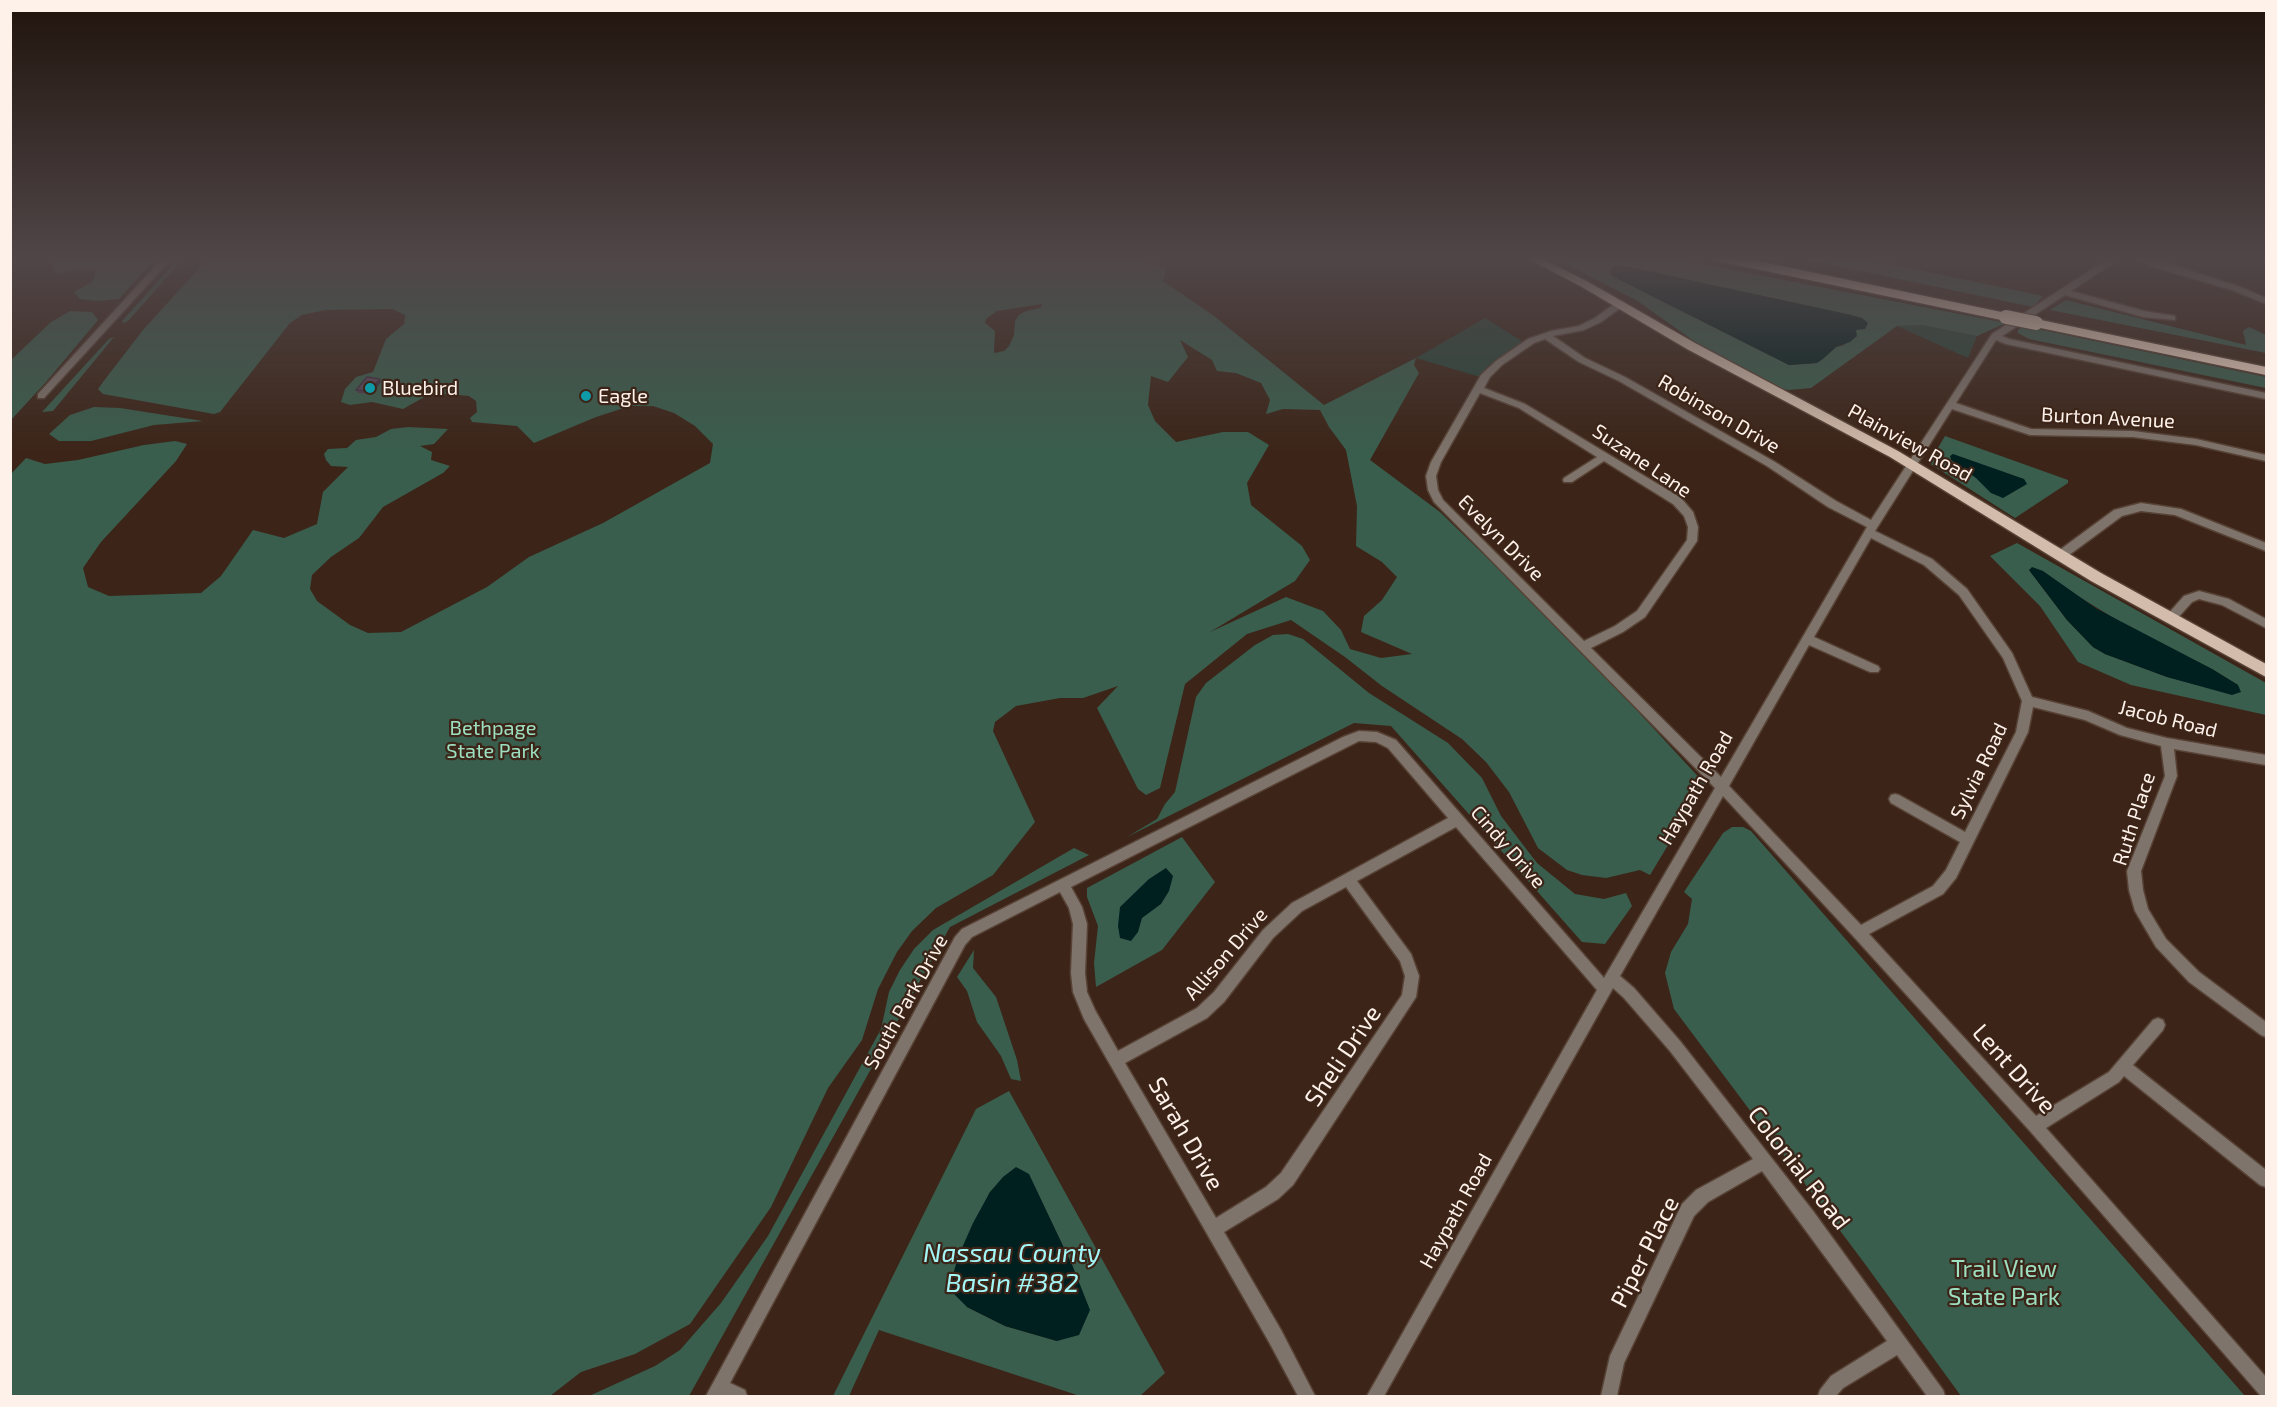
<!DOCTYPE html>
<style>
body{margin:0}
#map{position:relative;width:2277px;height:1407px;overflow:hidden;background:#3c2518;font-family:"Exo 2",sans-serif}
canvas{display:block}
.frame{position:absolute;inset:0;border:12px solid #fdf1ea;pointer-events:none}
</style>
<div id="map">
<canvas width="2277" height="1407"></canvas>
<div class="frame"></div>
</div>
<script>
const ctx = document.querySelector('canvas').getContext('2d');
ctx.lineJoin = 'round';
function fillPath(path, color) { ctx.fillStyle = color; ctx.fill(path, 'evenodd'); }
const poly = rows => new Path2D(rows.map(r => 'M' + r).join(''));
function trace(path, color, width, dash) { ctx.strokeStyle = color; ctx.lineWidth = width; ctx.lineCap = dash ? 'butt' : 'round'; ctx.setLineDash(dash || []); ctx.stroke(path); }
function write(font, color, halo, rows, align = 'center') {
  ctx.font = font + ' "Exo 2",sans-serif'; ctx.lineWidth = 4.5; ctx.setLineDash([]); ctx.textBaseline = 'middle'; ctx.strokeStyle = halo; ctx.fillStyle = color; for (const [text, x, y, turn = 0] of rows) {
    ctx.save(); ctx.translate(x, y); ctx.rotate((+turn || 0) * Math.PI / 180); ctx.textAlign = isNaN(turn) ? turn : align; if (halo) ctx.strokeText(text, 0, 0); ctx.fillText(text, 0, 0); ctx.restore();
  }
}
fillPath(poly([
 [1485,318,1525,343,1488,366,1480,377,1416,358],
 [1922,325,1977,336,1968,358,1897,326]
]), '#284538');
fillPath(poly([
 [50,257,157,257,119,299,98,301,80,299,74,292,92,282,97,269,74,270,56,274],
 [180,257,185,257,129,320,124,323,122,321],
 [209,257,1136,257,1167,269,1163,281,1214,316,1324,405,1416,358,1414,365,1419,373,1370,460,1440,512,1572,640,1705,784,1650,875,1640,870,1606,878,1582,875,1567,870,1538,848,1509,792,1486,762,1462,739,1382,686,1345,657,1291,620,1247,634,1185,684,1160,788,1146,795,1138,789,1097,708,1118,686,1083,698,1060,698,1016,706,995,722,993,731,1035,822,993,875,936,908,912,931,897,952,878,989,862,1040,828,1088,771,1207,690,1324,635,1354,581,1372,550,1396,11,1396,10,475,26,458,45,464,78,460,144,445,175,441,187,444,176,461,101,542,83,568,88,587,109,596,201,593,221,576,253,530,284,538,317,524,323,492,348,467,331,466,326,460,324,454,328,449,347,448,356,440,376,437,391,429,408,427,448,429,434,444,420,446,432,452,431,460,450,466,443,473,383,507,359,538,331,557,312,575,310,589,317,601,350,625,368,633,401,632,487,587,529,557,603,523,710,463,713,444,695,426,674,413,653,406,630,406,596,417,534,443,517,426,472,422,470,418,477,412,476,401,469,396,449,394,426,396,403,409,372,402,350,405,341,402,345,389,356,377,373,372,386,339,404,324,405,315,392,309,325,310,302,315,290,323,220,412,214,414,103,394,98,389,106,378,143,330],
 [1042,304,1040,308,1026,311,1019,315,1015,321,1014,335,1009,346,1004,351,994,353,995,331,985,323,986,319,997,311],
 [1180,340,1212,360,1217,371,1236,373,1261,383,1270,400,1266,414,1283,409,1320,410,1329,427,1346,450,1357,506,1356,546,1382,562,1397,577,1382,600,1364,616,1361,632,1412,654,1381,658,1350,649,1341,630,1323,611,1286,597,1210,632,1295,581,1310,560,1302,546,1251,505,1247,483,1269,445,1248,432,1223,432,1176,442,1155,421,1148,405,1151,376,1168,382,1188,357],
 [1552,257,1666,257,2006,323,1977,336,1922,325,1897,326,1811,388,1789,390,1781,389,1711,353,1636,300],
 [1614,266,1629,267,1851,315,1858,328,1844,345,1836,347,1817,363,1789,365,1618,279,1610,275],
 [1794,257,1857,257,2043,296,2033,307],
 [2066,300,2246,345,2243,331,2249,327,2266,335,2266,353,2050,310],
 [70,311,92,312,98,320,46,382,11,420,11,360,51,322],
 [2023,326,2266,377,2266,388,2029,339,2018,333,2018,330],
 [114,337,53,411,42,412,109,339],
 [94,407,120,408,203,421,154,425,91,441,59,441,49,434,70,415],
 [1945,436,2068,480,2068,483,2015,518,1929,463],
 [2017,543,2266,683,2266,715,2131,685,2078,662,2040,606,1990,556],
 [2029,570,2063,587,2135,631,2212,669,2238,685,2198,685,2167,677,2105,654,2093,647,2067,620],
 [1288,634,1303,639,1369,693,1448,743,1482,778,1501,816,1537,863,1575,894,1604,899,1626,893,1632,906,1605,944,1582,942,1391,726,1354,723,1127,837,1157,819,1165,804,1175,792,1196,697,1206,683,1255,645,1273,635],
 [1732,827,1743,827,1751,831,2245,1396,1961,1396,1865,1264,1674,1009,1665,973,1671,952,1688,924,1692,899,1684,892,1723,833],
 [1182,837,1215,882,1162,950,1096,987,1094,963,1098,926,1087,897,1087,888],
 [1074,848,1089,855,950,927,689,1396,589,1396,655,1366,680,1350,721,1303,768,1236,881,1029,889,992,900,970,914,949,933,930],
 [974,950,973,968,996,997,1017,1060,1021,1081,1011,1079,1001,1056,977,1022,967,991,957,977],
 [1009,1091,1165,1373,1140,1396,1080,1396,879,1330,849,1396,833,1396,976,1109],
 [1028,1174,1073,1267,1057,1341,1005,1326,967,1307,958,1257,990,1192]
]), '#395e4d');
fillPath(poly([
 [1614,266,1629,267,1851,315,1862,318,1868,323,1865,329,1856,330,1857,336,1850,342,1836,347,1823,359,1817,363,1789,365,1618,279,1609,271],
 [1953,454,2024,479,2027,484,2003,498,1991,493,1976,478,1951,460,1950,456],
 [2032,567,2043,571,2097,609,2212,669,2238,685,2241,692,2232,695,2167,677,2105,654,2093,647,2067,620,2029,570],
 [1166,868,1173,876,1169,891,1161,904,1142,918,1138,932,1131,941,1120,938,1118,926,1120,907,1149,879],
 [1016,1167,1029,1174,1073,1267,1090,1310,1079,1335,1057,1341,1005,1326,967,1307,949,1289,958,1257,973,1223,990,1192,1003,1177]
]), '#001f1f');
const minor = poly([
 [164,257,173,257,44,398,38,398,38,394,164,257],
 [2111,257,2122,257,2071,291,2144,311,2175,316,2175,320,2143,317,2065,295,2002,336,2009,339,2266,393,2266,399,2006,344,1996,340,1956,403,2031,429,2133,431,2196,439,2266,455,2266,461,2196,445,2133,437,2030,435,1952,409,1875,531,1932,559,1967,589,2012,653,2032,697,2088,711,2127,728,2167,738,2266,755,2266,765,2174,749,2177,776,2141,871,2143,890,2148,909,2166,939,2199,972,2266,1022,2266,1037,2261,1035,2189,982,2156,947,2135,911,2129,890,2127,871,2165,776,2161,746,2120,735,2085,720,2033,707,2028,732,1956,878,1943,894,1869,934,2036,1116,2109,1072,2153,1020,2158,1018,2163,1020,2165,1025,2163,1030,2133,1065,2266,1170,2266,1187,2260,1185,2124,1076,2119,1082,2046,1128,2266,1377,2266,1396,2260,1395,2030,1131,1854,937,1723,796,1620,976,1634,988,1680,1041,1813,1211,1943,1390,1945,1396,1927,1396,1897,1355,1843,1388,1836,1396,1818,1396,1820,1390,1831,1376,1887,1341,1762,1171,1708,1202,1694,1216,1624,1363,1617,1396,1601,1396,1610,1356,1682,1204,1696,1190,1753,1159,1670,1051,1624,998,1613,988,1384,1396,1367,1396,1597,990,1456,827,1357,881,1411,954,1419,976,1416,997,1293,1185,1278,1199,1224,1232,1281,1330,1315,1396,1298,1396,1269,1342,1084,1019,1073,992,1071,973,1073,924,1069,908,1060,892,972,937,965,945,730,1383,745,1390,747,1396,706,1396,955,937,962,929,1343,737,1359,731,1377,732,1396,740,1604,978,1715,788,1434,502,1428,490,1426,476,1431,462,1481,375,1496,361,1528,339,1551,331,1579,326,1595,318,1617,302,1623,302,1623,306,1601,322,1584,330,1553,336,1585,358,1625,377,1775,462,1836,501,1871,520,1992,334,2111,257],
 [1545,339,1579,362,1619,381,1767,466,1828,507,1867,527,1721,777,1591,648,1623,632,1645,617,1697,541,1698,527,1693,512,1681,498,1525,404,1484,388,1490,377,1502,365,1534,343,1545,339],
 [1480,393,1519,408,1597,457,1564,478,1563,480,1564,482,1572,482,1604,461,1673,504,1684,516,1688,527,1687,540,1637,611,1615,626,1584,641,1443,500,1438,490,1436,476,1441,462,1480,393],
 [1871,538,1924,565,1959,595,2003,658,2022,701,2016,732,1965,832,1899,795,1895,794,1891,795,1889,799,1891,803,1960,842,1946,870,1933,886,1861,925,1729,786,1809,645,1870,672,1878,672,1880,669,1878,666,1814,637,1871,538],
 [1359,741,1376,742,1388,748,1448,818,1292,903,1263,930,1214,992,1197,1008,1118,1051,1095,1010,1087,992,1085,973,1087,924,1082,907,1071,887,1359,741],
 [1346,887,1400,961,1405,976,1402,995,1281,1173,1266,1187,1216,1218,1125,1063,1207,1018,1224,1002,1273,938,1302,911,1346,887],
 [2134,257,2147,257,2241,287,2266,298,2266,304,2235,291,2154,267,2134,257],
 [2141,503,2181,509,2266,543,2266,551,2175,515,2141,511,2122,516,2065,558,2057,558,2056,555,2057,552,2114,510,2141,503],
 [2199,591,2229,599,2266,619,2266,628,2222,605,2199,599,2192,602,2175,621,2167,621,2165,618,2167,615,2184,596,2199,591]
]);
const major = poly([
 [1525,257,1539,257,1590,283,1695,343,1898,451,2101,573,2266,664,2266,677,2091,581,1890,457,1687,349,1582,287,1525,257]
]);
const highway = poly([
 [1712,257,1739,257,2006,313,2013,317,2006,321,1718,261,1712,257],
 [2036,319,2266,367,2266,375,2031,326,2029,323,2031,320,2036,319]
]);
trace(minor, '#574235', 3);
trace(major, '#574235', 3);
trace(highway, '#574235', 3);
fillPath(minor, '#7f746b');
fillPath(major, '#d3bcab');
fillPath(highway, '#f5d9c5');
const highwayBridge = poly([
 [2006,317,2036,323]
]);
trace(highwayBridge, '#574235', 16, []);
trace(highwayBridge, '#f5d9c5', 14);
fillPath(poly([
 [380,379,381,382,371,394,358,393,356,390]
]), '#4d3b4c');
fillPath(poly([
 [380,379,381,382,371,394,369,391]
]), '#3f303e');
const building = poly([
 [367,377,380,379,369,391,356,390,367,377]
]);
fillPath(building, '#5a4558');
trace(building, '#3f303e', 1.5);
const sky = ctx.createLinearGradient(0, 0, 0, 454);
sky.addColorStop(0, '#21140d');
sky.addColorStop(0.57, '#504648');
sky.addColorStop(1, '#50464800');
ctx.fillStyle = sky;
ctx.fillRect(0, 0, 2277, 454);
for (const [x, y, r, color] of [
 [370,388,6,"#0f9aa8"],
 [586,396,6,"#0f9aa8"]
]) { const dot = new Path2D(); dot.arc(x, y, r, 0, 2 * Math.PI); ctx.fillStyle = color; ctx.fill(dot); trace(dot, '#3c2518', 2); }
write('20px', '#fdf1ea', '#3c2518', [
 ["Bluebird",382,388],
 ["Eagle",598,396]
], 'left');
write('20px', '#fdf1ea', '#3c2518', [
 ["Robinson Drive",1719,414,30],
 ["Burton Avenue",2108,418,3],
 ["Plainview Road",1910,443,29],
 ["Suzane Lane",1642,461,34],
 ["Evelyn Drive",1501,538,45],
 ["Jacob Road",2168,719,14],
 ["Sylvia Road",1979,771,-64],
 ["Haypath Road",1696,788,-60],
 ["Ruth Place",2134,819,-72],
 ["Cindy Drive",1508,847,49],
 ["Allison Drive",1226,954,-49],
 ["South Park Drive",906,1002,-61],
 ["Haypath Road",1456,1211,-61]
]);
write('20px', '#9ce0c1', '#3c2518', [
 ["Bethpage",493,728],
 ["State Park",493,751]
]);
write('24px', '#fdf1ea', '#3c2518', [
 ["Sheli Drive",1343,1056,-56],
 ["Lent Drive",2014,1069,48],
 ["Sarah Drive",1186,1134,60],
 ["Colonial Road",1799,1168,52],
 ["Piper Place",1645,1252,-63]
]);
write('24px', '#9ce0c1', '#3c2518', [
 ["Trail View",2004,1269],
 ["State Park",2004,1297]
]);
write('italic 26px', '#a3f6f6', '#3c2518', [
 ["Nassau County",1012,1253],
 ["Basin #382",1012,1283]
]);
</script>
